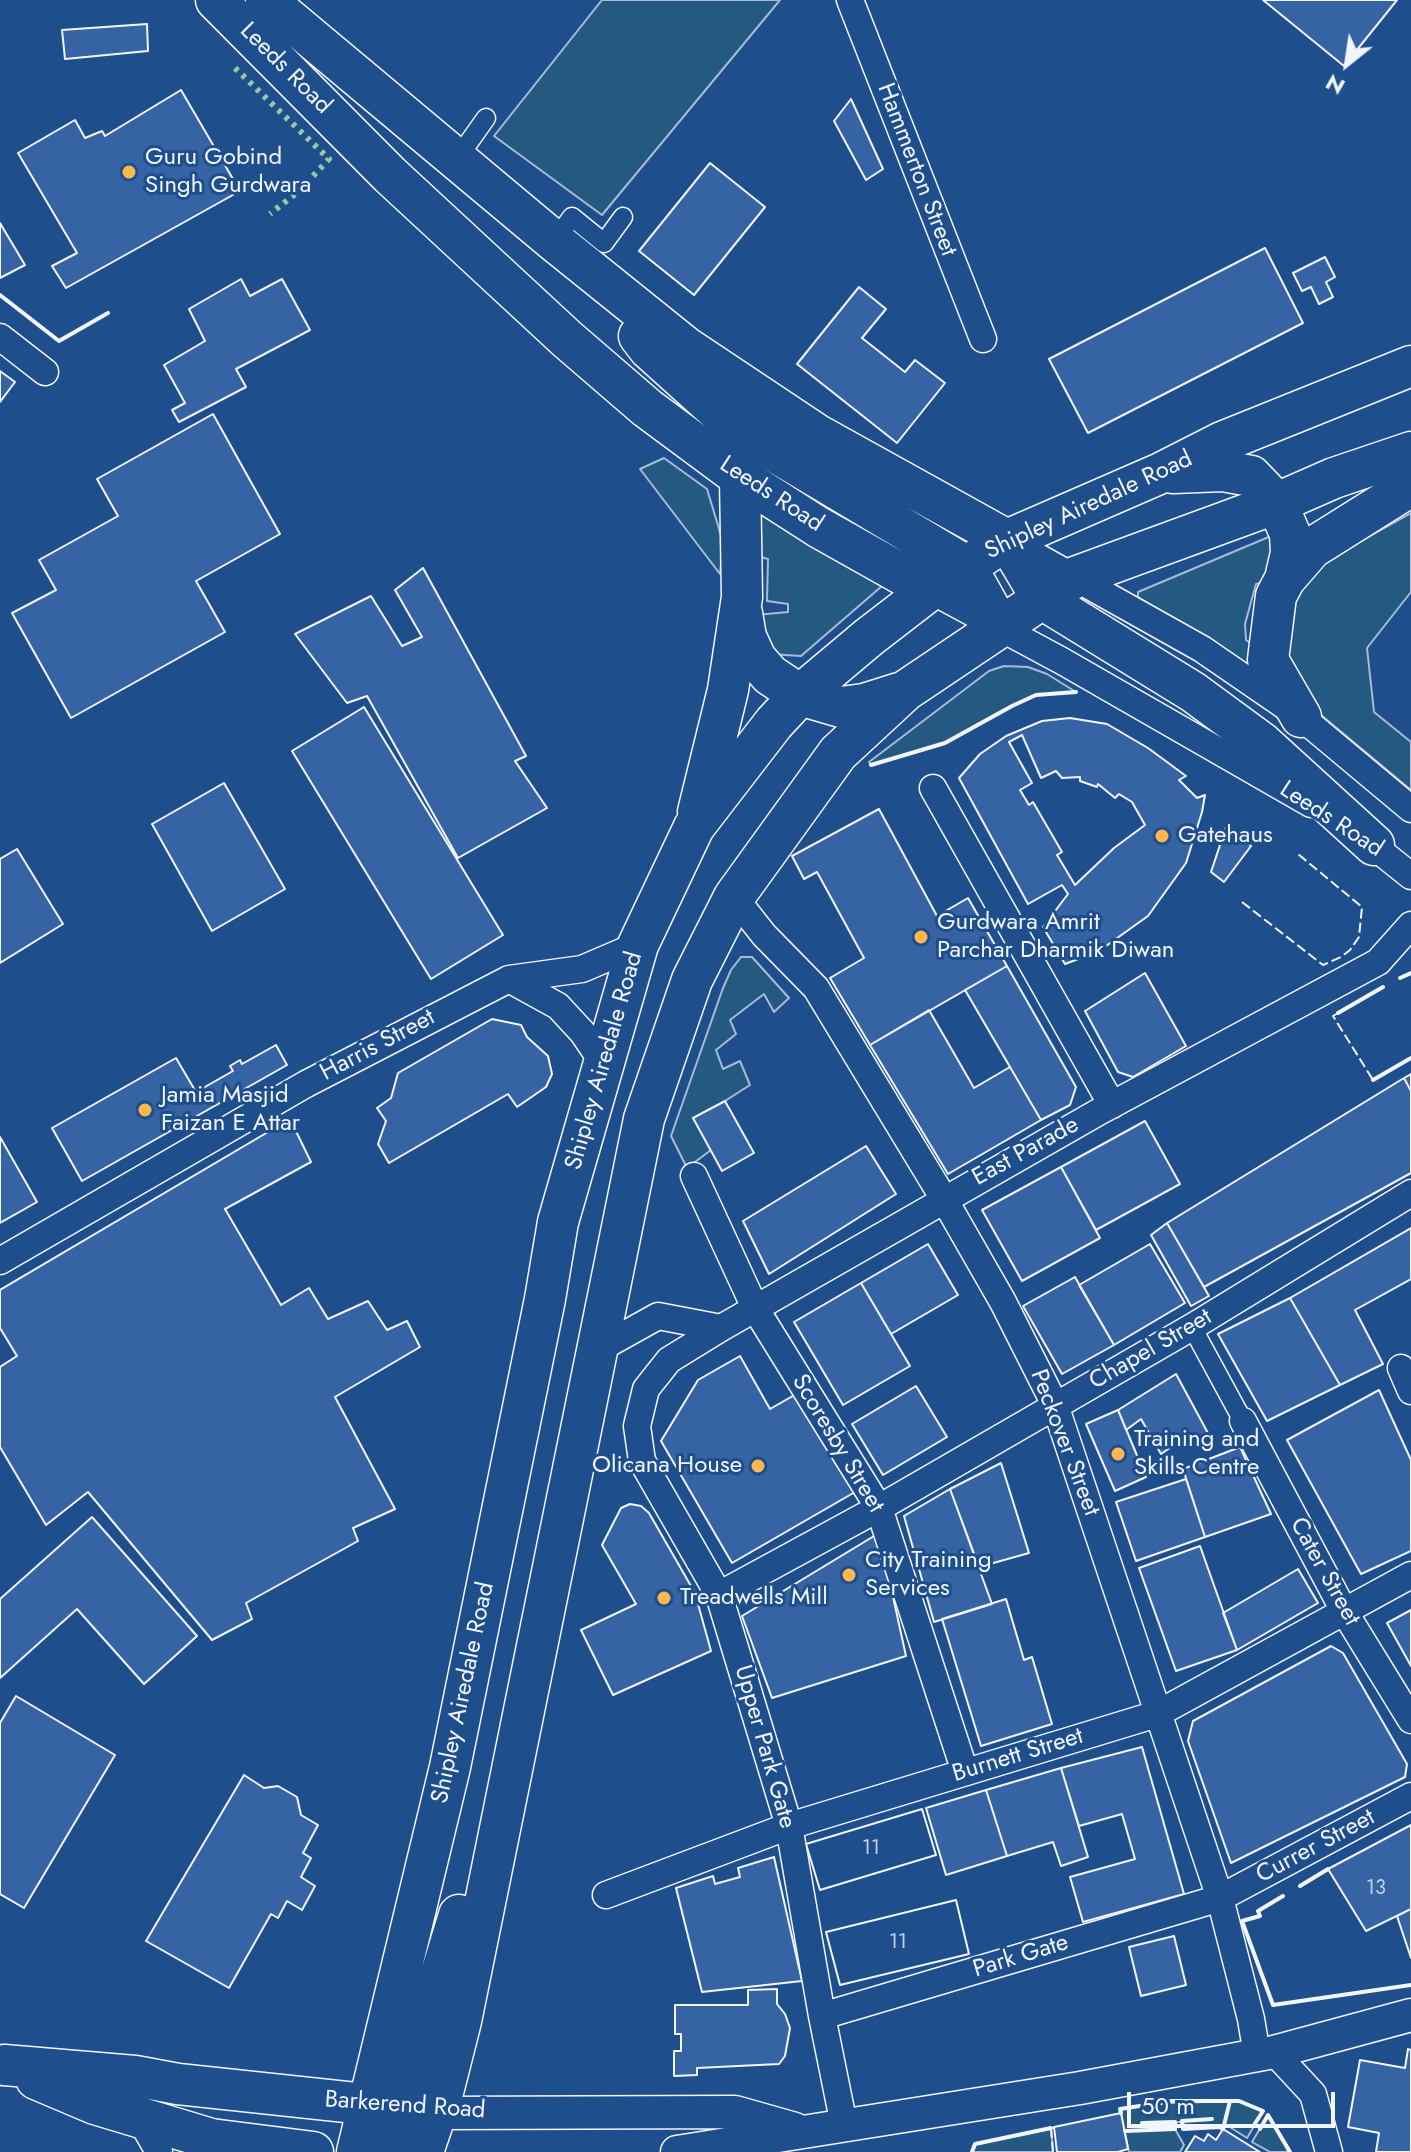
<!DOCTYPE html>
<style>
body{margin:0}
#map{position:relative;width:1411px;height:2152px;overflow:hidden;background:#1f4e8c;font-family:Jost,sans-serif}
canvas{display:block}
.north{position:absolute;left:1307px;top:24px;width:80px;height:80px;-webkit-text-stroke:6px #1f4e8c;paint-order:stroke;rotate:210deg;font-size:22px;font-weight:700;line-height:32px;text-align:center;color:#f2f6ff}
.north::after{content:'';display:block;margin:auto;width:28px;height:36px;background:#f2f6ff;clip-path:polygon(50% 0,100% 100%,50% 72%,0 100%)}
.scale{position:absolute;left:1127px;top:2092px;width:208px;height:36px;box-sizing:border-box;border:4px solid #f2f6ff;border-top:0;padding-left:10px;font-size:24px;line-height:28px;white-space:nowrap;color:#f2f6ff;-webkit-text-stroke:6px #1f4e8c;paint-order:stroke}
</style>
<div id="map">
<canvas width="1411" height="2152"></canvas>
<div class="north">N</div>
<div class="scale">50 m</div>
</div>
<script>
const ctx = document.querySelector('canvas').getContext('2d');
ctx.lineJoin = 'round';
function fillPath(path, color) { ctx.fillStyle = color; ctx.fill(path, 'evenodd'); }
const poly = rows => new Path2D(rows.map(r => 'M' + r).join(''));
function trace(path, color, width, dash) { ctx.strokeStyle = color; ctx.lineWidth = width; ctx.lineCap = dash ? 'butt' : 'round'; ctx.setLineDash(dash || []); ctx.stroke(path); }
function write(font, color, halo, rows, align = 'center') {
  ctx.font = font + ' Jost,sans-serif'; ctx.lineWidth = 6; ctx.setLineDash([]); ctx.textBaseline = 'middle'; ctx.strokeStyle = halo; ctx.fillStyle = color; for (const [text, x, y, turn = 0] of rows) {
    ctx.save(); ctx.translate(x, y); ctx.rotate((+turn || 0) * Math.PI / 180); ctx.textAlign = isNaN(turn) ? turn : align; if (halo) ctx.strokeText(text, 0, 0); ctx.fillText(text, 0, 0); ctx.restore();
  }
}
const green = poly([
 [602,0,780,0,602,215,494,136,602,0],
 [664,458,707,489,723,542,720,574,640,469,664,458],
 [759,513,882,586,801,656,769,654,756,615,788,612,788,604,767,601,768,559,757,556,759,513],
 [1411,513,1411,592,1367,648,1374,712,1411,742,1411,790,1315,710,1282,647,1293,595,1315,571,1336,555,1411,513],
 [1271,536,1275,551,1270,580,1256,584,1245,624,1246,640,1253,645,1251,667,1138,597,1138,592,1271,536],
 [1004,666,1028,667,1047,674,1076,692,1036,695,1012,706,945,743,871,765,869,762,989,671,1004,666],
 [741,957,752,957,789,998,774,1012,764,994,730,1020,736,1034,716,1050,723,1069,740,1061,750,1085,725,1101,711,1150,687,1168,671,1136,723,988,731,970,741,957],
 [1239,2101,1263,2111,1247,2138,1225,2124,1223,2129,1220,2127,1183,2129,1182,2122,1176,2122,1175,2129,1184,2145,1180,2152,1129,2152,1120,2109,1170,2103,1239,2101],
 [1268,2115,1289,2149,1286,2152,1270,2152,1252,2142,1268,2115],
 [1051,2128,1053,2152,972,2152,975,2144,1051,2128]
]);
fillPath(green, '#245a82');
trace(green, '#a8bbd7', 2);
const building = poly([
 [1263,0,1397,0,1344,66,1263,0],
 [147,24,148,51,65,59,62,30,147,24],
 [181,90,240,191,66,288,52,266,77,253,18,153,75,120,85,138,102,131,105,136,181,90],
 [851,99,883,169,866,180,834,121,851,99],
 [710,163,765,207,694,295,639,251,710,163],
 [0,223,25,265,0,278,0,223],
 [1265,248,1303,323,1088,433,1049,359,1265,248],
 [1325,257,1335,277,1326,282,1333,297,1319,304,1311,287,1302,291,1293,273,1325,257],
 [241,279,250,296,282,279,310,330,236,369,246,387,179,422,172,410,185,403,164,365,205,341,189,309,241,279],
 [859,287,886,309,862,338,905,372,915,360,945,383,897,443,797,364,859,287],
 [0,371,15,382,0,402,0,371],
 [213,414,280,534,196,581,225,632,71,718,12,613,56,590,39,560,118,516,97,479,213,414],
 [423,568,526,756,515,761,547,808,458,858,367,696,347,703,295,634,371,596,402,646,422,637,395,590,423,568],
 [364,707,503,935,431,979,292,751,364,707],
 [1070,718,1107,724,1148,748,1186,776,1179,780,1197,798,1205,795,1202,812,1186,863,1148,916,1099,951,1065,964,1043,927,1068,894,1062,885,1028,904,959,778,980,754,1006,736,1042,721,1070,718],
 [1022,735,1041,778,1056,771,1062,778,1080,777,1080,781,1097,787,1098,784,1115,798,1119,794,1132,802,1145,825,1114,848,1075,885,1057,855,1062,852,1033,802,1029,805,1020,790,1032,783,1009,742,1022,735],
 [224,783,285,889,212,931,152,824,224,783],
 [879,809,937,916,968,898,1007,966,870,1045,830,978,864,958,817,872,804,879,792,856,879,809],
 [1227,824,1251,846,1224,882,1211,872,1227,824],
 [17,849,63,924,0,963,0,859,17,849],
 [1007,966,1076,1087,1070,1105,1041,1120,965,990,1007,966],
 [1145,973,1186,1046,1133,1077,1118,1072,1085,1011,1145,973],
 [929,1010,974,1088,1010,1067,1041,1120,948,1174,870,1045,929,1010],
 [492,1019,521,1025,527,1037,548,1056,552,1074,546,1087,517,1107,508,1094,389,1163,378,1144,386,1121,377,1108,391,1098,398,1073,492,1019],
 [276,1045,287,1065,82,1181,52,1128,176,1058,196,1092,233,1071,230,1066,240,1060,242,1064,276,1045],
 [1411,1074,1411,1091,1404,1078,1411,1074],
 [1404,1078,1411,1091,1411,1173,1204,1287,1167,1223,1404,1078],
 [725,1101,754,1153,722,1171,693,1118,725,1101],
 [290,1119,311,1162,225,1209,281,1305,309,1288,328,1319,368,1301,387,1330,407,1321,420,1347,335,1397,395,1509,353,1528,358,1541,246,1603,252,1619,212,1640,88,1492,46,1525,0,1447,0,1367,17,1356,0,1328,0,1290,290,1119],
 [1145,1121,1180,1184,1096,1230,1061,1167,1145,1121],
 [0,1137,37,1202,0,1223,0,1137],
 [866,1146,896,1194,769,1274,743,1221,866,1146],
 [1061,1167,1100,1238,1022,1281,982,1210,1061,1167],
 [1167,1223,1209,1296,1191,1306,1151,1235,1167,1223],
 [1411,1228,1411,1279,1355,1310,1383,1364,1340,1385,1290,1298,1411,1228],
 [928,1244,958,1295,891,1334,861,1283,928,1244],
 [1150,1244,1185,1303,1114,1345,1079,1285,1150,1244],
 [1075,1277,1114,1345,1062,1374,1023,1306,1075,1277],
 [861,1283,910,1366,843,1405,794,1322,861,1283],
 [1290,1298,1340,1385,1267,1421,1218,1334,1290,1298],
 [740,1356,770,1409,798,1393,855,1492,732,1563,661,1441,698,1380,740,1356],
 [1176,1374,1209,1435,1197,1444,1190,1434,1161,1454,1141,1419,1126,1430,1118,1410,1176,1374],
 [916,1386,947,1437,883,1475,852,1424,916,1386],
 [1379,1390,1411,1460,1411,1551,1361,1574,1287,1440,1379,1390],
 [1118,1410,1146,1477,1115,1491,1086,1424,1118,1410],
 [1240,1447,1271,1514,1205,1537,1183,1469,1240,1447],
 [1001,1463,1029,1553,979,1567,950,1489,1001,1463],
 [1186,1479,1205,1537,1136,1561,1116,1502,1186,1479],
 [950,1489,992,1604,934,1622,904,1516,950,1489],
 [630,1504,641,1506,649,1513,695,1593,711,1651,613,1695,581,1630,636,1604,602,1545,621,1508,630,1504],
 [92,1517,197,1636,144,1684,77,1609,0,1678,0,1599,92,1517],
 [879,1533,906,1656,772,1698,742,1616,879,1533],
 [1200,1546,1237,1650,1176,1671,1139,1568,1200,1546],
 [1298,1569,1318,1603,1237,1650,1223,1613,1298,1569],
 [1006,1599,1024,1660,1032,1657,1052,1724,981,1746,942,1619,1006,1599],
 [1411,1610,1411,1666,1387,1623,1411,1610],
 [1331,1646,1343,1653,1407,1764,1405,1777,1231,1863,1188,1741,1193,1721,1331,1646],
 [16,1696,115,1755,24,1908,0,1894,0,1723,16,1696],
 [1142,1747,1184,1894,1083,1922,1070,1877,1135,1859,1122,1814,1079,1826,1061,1768,1142,1747],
 [1061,1768,1088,1857,1061,1866,1053,1842,1007,1856,986,1790,1061,1768],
 [244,1775,264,1788,278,1786,297,1797,301,1815,318,1825,303,1853,311,1858,301,1877,315,1886,302,1910,287,1901,278,1918,271,1914,229,1988,146,1941,244,1775],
 [986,1790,1007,1856,946,1875,926,1808,986,1790],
 [922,1809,936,1855,820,1890,806,1844,922,1809],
 [922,1809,936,1855,820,1890,806,1844,922,1809],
 [1411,1825,1411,1909,1366,1931,1328,1869,1411,1825],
 [774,1857,802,1981,702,1992,676,1888,713,1876,715,1884,740,1877,738,1868,774,1857],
 [956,1900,969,1954,840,1985,826,1932,956,1900],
 [956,1900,969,1954,840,1985,826,1932,956,1900],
 [1411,1909,1411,1958,1397,1916,1411,1909],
 [1174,1936,1186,1985,1141,1996,1129,1947,1174,1936],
 [777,1989,777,2004,785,2014,790,2028,785,2056,779,2064,697,2068,697,2075,674,2076,674,2051,681,2051,681,2034,675,2034,675,2005,748,2005,748,1990,777,1989],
 [1408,2049,1411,2050,1411,2152,1376,2152,1379,2133,1348,2127,1360,2060,1405,2068,1408,2049],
 [1121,2113,1128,2149,1118,2152,1057,2152,1054,2127,1121,2113],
 [1223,2129,1260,2152,1185,2152,1195,2136,1204,2141,1208,2134,1216,2140,1223,2129]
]);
fillPath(building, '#3563a3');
trace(building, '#f2f6ff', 2);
const pedestrian = poly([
 [457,159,486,118],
 [554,241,572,217,604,243,623,217],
 [1192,1327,1243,1421]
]);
const minor = poly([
 [850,0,983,339],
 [0,337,45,372],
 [1013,543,1202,649,1301,717,1411,809],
 [930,590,1062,661,1311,804],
 [933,788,1112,1105],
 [1361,836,1411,876],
 [734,897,764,935,816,988,944,1199,1003,1302,1055,1405,1220,1898,1251,2019,1257,2055],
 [604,1064,583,1033,558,1006,509,979,582,969,638,945],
 [694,1176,755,1308,879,1508,965,1772],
 [0,1261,306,1084,509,979],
 [597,1350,658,1316,721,1328],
 [1401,1368,1411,1391],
 [1243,1421,1344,1611,1411,1720],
 [719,1595,879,1508,1192,1327,1411,1193],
 [606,1895,789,1826,1157,1714,1411,1575],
 [822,2016,1220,1898,1411,1796],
 [1274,2052,1313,2094,1329,2152],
 [139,2117,159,2152],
 [844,2125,822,2016,789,1826,719,1595,642,1461,637,1426,646,1389,669,1360,721,1328,1102,1110,1378,962,1411,925]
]);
const tertiary = poly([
 [437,2113,735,2112,795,2129],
 [677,2152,1080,2088,1274,2052,1411,2015]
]);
const primary = poly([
 [216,0,390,175,567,339,647,408,740,477,818,527,930,590],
 [266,0,554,241,687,348,816,434,1007,540],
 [639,336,649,349,740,431,966,566,1000,627],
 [1173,473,1223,471,1251,476,1277,503,1290,534,1291,553,1285,579],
 [1007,540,1042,599,1193,692,1261,742,1374,845],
 [742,613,746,637,756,659,770,675,800,695,841,707,864,704,899,693],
 [1301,717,1268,660,1276,596,1285,579,1312,548,1411,486],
 [698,812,728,690,742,597,740,477],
 [4,2065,135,2076,178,2084,393,2107],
 [36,2079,95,2104,211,2139,313,2152],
 [357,2152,450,1767,545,1299,558,1222,638,945,694,827,774,723,800,695,869,637,930,590,1007,540,1161,473,1222,442,1411,366],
 [373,2152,388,2140,405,2109,429,2013,459,1915],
 [423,2152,442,2096,461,2021,644,1119,692,980,734,897,838,753,905,691,1042,599,1075,577,1277,503,1334,478,1411,452]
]);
trace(pedestrian, '#f2f6ff', 21);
trace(minor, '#f2f6ff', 29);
trace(tertiary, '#f2f6ff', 35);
trace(primary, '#f2f6ff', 43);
trace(pedestrian, '#1f4e8c', 18);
trace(minor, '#1f4e8c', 26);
trace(tertiary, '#1f4e8c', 32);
trace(primary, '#1f4e8c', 40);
trace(poly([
 [235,68,329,159,299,191,270,214]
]), '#97c8a6', 6, [4, 6]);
trace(poly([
 [1242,902,1323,965,1341,957,1350,950,1359,937,1362,907,1298,854],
 [1338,1013,1333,1016,1373,1080],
 [1051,2128,1053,2152]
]), '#f2f6ff', 2, [10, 4]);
trace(poly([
 [0,295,59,341,108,313],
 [871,765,945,743,1012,706,1036,695,1076,692],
 [1400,978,1411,973],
 [1338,1013,1383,987],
 [1373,1080,1411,1058],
 [1300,1886,1328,1869],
 [1283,1896,1258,1911,1260,1916,1242,1921,1273,2005,1411,1985],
 [1121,2113,1120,2109,1172,2101,1239,2101,1263,2111,1254,2125],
 [1212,2119,1182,2121,1183,2129,1220,2127,1223,2129,1230,2101],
 [1260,2129,1268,2115,1290,2152],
 [1125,2131,1175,2129,1175,2122,1142,2123],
 [972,2152,975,2144,1051,2128]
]), '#f2f6ff', 4);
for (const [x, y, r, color] of [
 [129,172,8,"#ffb74d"],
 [1162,836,8,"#ffb74d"],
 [921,937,8,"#ffb74d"],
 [145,1110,8,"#ffb74d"],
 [1118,1454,8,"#ffb74d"],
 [758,1466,8,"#ffb74d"],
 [849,1575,8,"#ffb74d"],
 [664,1598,8,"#ffb74d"]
]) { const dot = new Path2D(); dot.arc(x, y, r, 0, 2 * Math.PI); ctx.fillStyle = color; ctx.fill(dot); trace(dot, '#1f4e8c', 3); }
write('20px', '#c3d1e8', null, [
 ["11",871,1849],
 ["13",1376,1889],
 ["11",898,1943]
]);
write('24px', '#f2f6ff', '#1f4e8c', [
 ["Leeds Road",285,69,45],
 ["Hammerton Street",916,170,69],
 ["Leeds Road",771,495,33],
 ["Shipley Airedale Road",1089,506,-25],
 ["Leeds Road",1331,820,33],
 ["Harris Street",378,1046,-28],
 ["Shipley Airedale Road",605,1061,-74],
 ["East Parade",1026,1152,-29],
 ["Chapel Street",1151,1350,-30],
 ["Peckover Street",1064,1443,69],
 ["Scoresby Street",837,1444,59],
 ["Cater Street",1324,1572,61],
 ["Shipley Airedale Road",464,1693,-78],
 ["Upper Park Gate",764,1747,74],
 ["Burnett Street",1018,1756,-17],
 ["Currer Street",1316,1847,-28],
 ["Park Gate",1021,1957,-17],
 ["Barkerend Road",405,2106,4]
]);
write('24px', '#f2f6ff', '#1f4e8c', [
 ["Guru Gobind",145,158],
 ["Singh Gurdwara",145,186],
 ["Gatehaus",1178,836],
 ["Gurdwara Amrit",937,923],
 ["Parchar Dharmik Diwan",937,951],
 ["Jamia Masjid",161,1096],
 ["Faizan E Attar",161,1124],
 ["Training and",1134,1440],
 ["Skills Centre",1134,1468],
 ["Olicana House",742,1466,"right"],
 ["City Training",865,1561],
 ["Services",865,1589],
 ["Treadwells Mill",680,1598]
], 'left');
</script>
